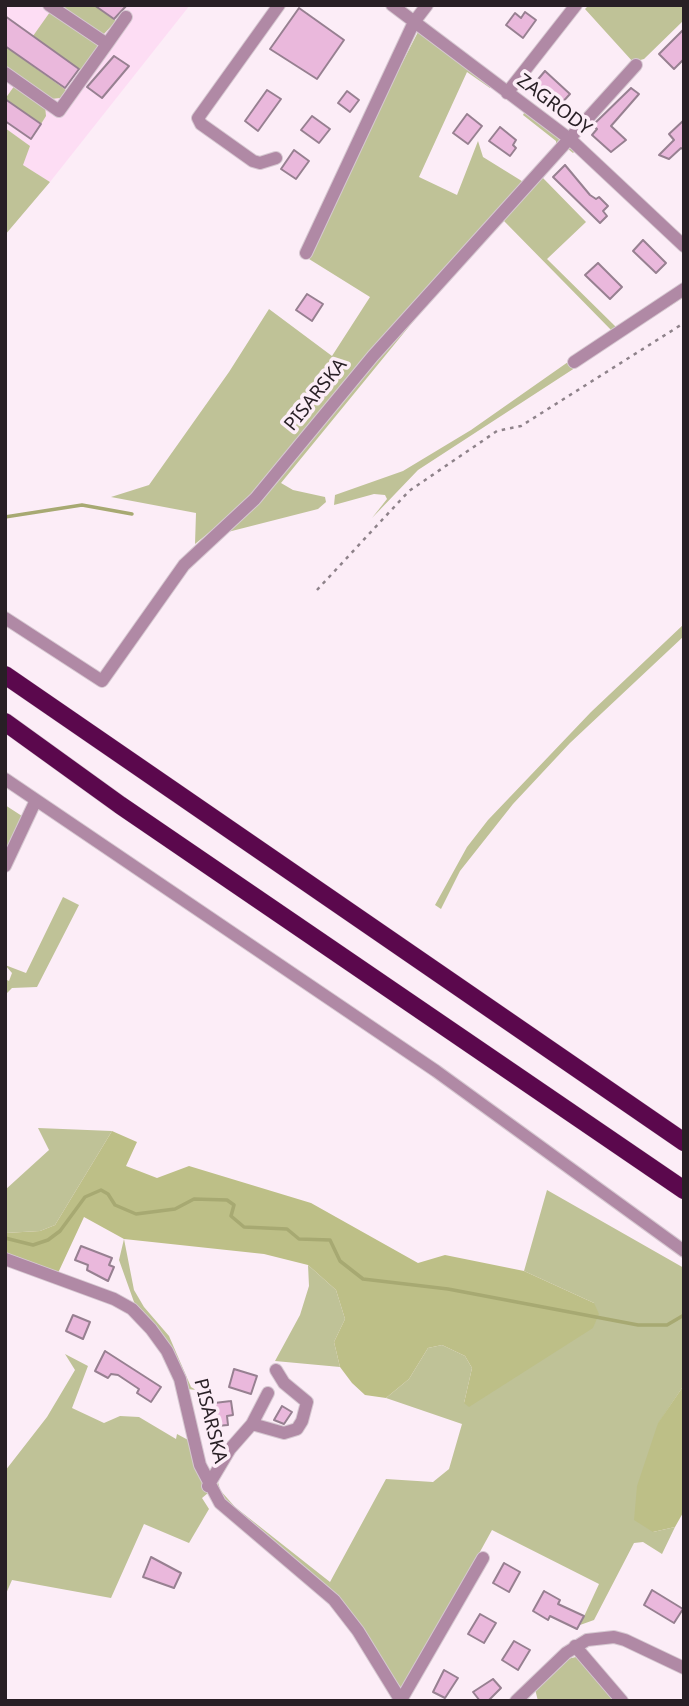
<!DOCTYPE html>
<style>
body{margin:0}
#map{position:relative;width:689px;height:1706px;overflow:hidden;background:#fcedf7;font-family:"Noto Sans",sans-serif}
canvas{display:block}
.frame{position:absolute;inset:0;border:7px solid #281f25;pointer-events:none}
</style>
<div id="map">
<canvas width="689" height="1706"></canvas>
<div class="frame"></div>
</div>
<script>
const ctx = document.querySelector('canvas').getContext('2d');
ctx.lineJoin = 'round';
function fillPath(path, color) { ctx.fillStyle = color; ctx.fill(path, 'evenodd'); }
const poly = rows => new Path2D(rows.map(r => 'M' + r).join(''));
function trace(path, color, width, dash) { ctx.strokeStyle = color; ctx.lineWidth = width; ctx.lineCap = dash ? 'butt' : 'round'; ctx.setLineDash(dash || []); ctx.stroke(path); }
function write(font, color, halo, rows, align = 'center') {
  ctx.font = font + ' "Noto Sans",sans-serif'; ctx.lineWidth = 7; ctx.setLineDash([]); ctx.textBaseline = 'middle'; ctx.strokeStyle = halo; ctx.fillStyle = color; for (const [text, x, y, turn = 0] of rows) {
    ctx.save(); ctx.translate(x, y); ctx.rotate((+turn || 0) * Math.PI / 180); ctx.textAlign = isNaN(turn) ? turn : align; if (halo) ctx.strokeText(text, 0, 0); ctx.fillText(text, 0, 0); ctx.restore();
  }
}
fillPath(poly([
 [5,5,190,5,50,182,5,154]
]), '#fdddf4');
fillPath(poly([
 [66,5,94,5,116,21,102,36,73,17,65,8],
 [589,5,684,5,684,20,644,59,633,62,585,9],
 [50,12,97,44,97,49,80,70,33,36],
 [418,32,490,86,490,88,467,72,419,177,457,195,478,141,483,157,525,183,556,146,556,141,523,115,525,111,560,139,560,143,249,500,195,544,196,513,111,497,149,485,229,372,269,309,332,356,370,297,309,259,357,151],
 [5,46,66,90,60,98,51,99,5,68],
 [15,85,45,106,46,116,41,124,5,99],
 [5,128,30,146,23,165,50,182,5,235],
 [570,146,575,151,573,153,568,149,542,177,586,222,547,259,617,328,613,332,504,221,443,285,281,483,293,490,325,497,326,502,318,509,220,534,366,369],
 [684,293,684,297,418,470,372,518,387,499,385,495,374,494,334,505,335,495,403,471,471,430,568,362,570,366],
 [684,624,684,636,570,743,513,804,460,871,441,909,435,905,467,847,488,820,591,712],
 [5,805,25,818,5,855],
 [63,897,79,905,37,987,12,988,5,995,5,979,9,981,12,973,5,965,26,973],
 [38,1128,112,1131,55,1225,40,1231,5,1233,5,1190,49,1150],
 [547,1190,684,1268,684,1385,658,1424,653,1532,675,1527,662,1554,643,1542,634,1543,594,1620,580,1625,599,1584,492,1530,403,1691,361,1629,223,1501,217,1488,218,1482,220,1490,235,1507,330,1582,386,1479,433,1482,449,1469,462,1424,386,1398,409,1379,428,1348,442,1345,465,1356,472,1368,464,1403,594,1303,524,1271],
 [124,1239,134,1290,144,1307,169,1336,191,1387,196,1390,188,1389,134,1302,119,1260],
 [308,1265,336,1290,345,1319,334,1342,340,1367,275,1361,300,1315,309,1286],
 [65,1354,88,1366,72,1408,104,1423,120,1416,139,1417,176,1439,177,1434,190,1441,208,1493,202,1498,209,1509,189,1543,144,1524,111,1598,12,1580,5,1596,5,1471,47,1417,75,1370],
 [576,1657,581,1659,616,1701,538,1701,535,1689,567,1659]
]), '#bfc297');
fillPath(poly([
 [112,1131,137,1142,126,1166,157,1178,189,1166,311,1203,418,1263,445,1255,524,1271,594,1303,599,1314,593,1328,469,1407,464,1403,472,1368,465,1356,442,1345,428,1348,409,1379,386,1398,365,1395,352,1383,340,1367,334,1342,345,1319,336,1290,308,1265,264,1254,124,1239,84,1217,58,1273,5,1254,5,1233,40,1231,55,1225],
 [684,1385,684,1511,675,1527,653,1532,634,1520,637,1486,658,1423]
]), '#bdbf87');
trace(poly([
 [5,517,82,505,132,514],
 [5,1238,33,1245,48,1240,60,1231,85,1197,101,1190,108,1194,115,1205,136,1214,175,1209,194,1199,227,1200,234,1205,231,1216,244,1227,287,1229,299,1239,330,1240,340,1261,363,1279,448,1289,638,1325,667,1325,684,1315]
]), '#a7a972', 3.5);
const building = poly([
 [94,5,127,5,114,19,94,5],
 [299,8,344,40,317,79,270,49,299,8],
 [525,12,536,20,523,38,506,25,515,13,521,18,525,12],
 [5,16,79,69,65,88,5,46,5,16],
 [684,29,684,59,674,69,659,54,684,29],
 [114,56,129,66,102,98,87,87,114,56],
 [545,71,570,94,558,107,534,84,545,71],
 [631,88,639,94,611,126,626,140,611,152,592,135,597,129,593,125,631,88],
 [267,90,281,99,258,131,245,121,267,90],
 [347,91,359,100,350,112,338,103,347,91],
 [5,99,41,124,31,139,5,121,5,99],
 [467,114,482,126,468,144,453,133,467,114],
 [312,116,330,129,319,143,301,130,312,116],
 [684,120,684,150,681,148,669,159,659,155,674,140,669,134,684,120],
 [500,127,516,140,513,145,516,148,510,156,489,141,500,127],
 [294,150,309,161,296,179,281,169,294,150],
 [565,165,590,195,596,199,599,197,608,206,603,211,607,216,600,223,553,177,565,165],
 [643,240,666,263,656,273,633,251,643,240],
 [598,263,622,287,610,299,585,275,598,263],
 [307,294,323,304,312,321,296,310,307,294],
 [81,1246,112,1258,109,1265,114,1267,108,1281,87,1270,88,1265,75,1260,81,1246],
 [73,1315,90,1322,83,1339,66,1331,73,1315],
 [105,1351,161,1387,151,1402,137,1393,139,1389,118,1375,111,1374,108,1378,95,1371,105,1351],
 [234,1369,257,1376,251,1394,229,1387,234,1369],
 [231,1401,233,1415,227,1416,228,1425,206,1427,206,1404,231,1401],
 [282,1406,292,1412,284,1424,274,1420,282,1406],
 [151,1557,181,1573,174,1588,143,1577,151,1557],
 [504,1563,520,1572,509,1592,493,1583,504,1563],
 [652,1590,683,1609,674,1623,644,1605,652,1590],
 [544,1591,560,1600,558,1604,584,1616,577,1629,550,1616,548,1620,533,1611,544,1591],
 [480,1614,496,1623,484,1643,468,1634,480,1614],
 [514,1641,530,1650,518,1670,502,1660,514,1641],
 [444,1670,458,1678,445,1698,433,1692,444,1670],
 [493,1679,501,1688,488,1701,480,1701,473,1692,493,1679]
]);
fillPath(building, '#eab8dc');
trace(building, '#978091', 2);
const minor = poly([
 [392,5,571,140,684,246],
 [107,44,126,17],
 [5,73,59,111,107,44,49,5],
 [507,93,576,5],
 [276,158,260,163,253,161,201,124,198,118,279,5],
 [306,253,414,22,427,5],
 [574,362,684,289],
 [5,618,102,681,184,565,255,499,373,356,636,65],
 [5,779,436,1071,684,1251],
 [5,866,36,800],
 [5,1259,114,1299,132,1309,151,1329,167,1351,180,1379,200,1465,220,1503,334,1600,358,1631,401,1701],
 [252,1424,268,1393],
 [208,1486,230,1449,252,1424,284,1433,297,1429,302,1421,307,1402,284,1383,276,1370],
 [575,1646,622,1701],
 [401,1700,483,1558],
 [516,1701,566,1653,587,1640,614,1637,625,1640,684,1668]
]);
const highway = poly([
 [5,675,684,1142],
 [5,722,120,805,684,1190]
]);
trace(minor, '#d6c8d1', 14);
trace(highway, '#d6c8d1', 19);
trace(poly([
 [317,590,409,491,497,431,521,426,684,323]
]), '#8e828a', 2.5, [3.5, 5]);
trace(minor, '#b089a5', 12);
trace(highway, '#5b084d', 18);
write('19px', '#281f25', '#fcedf7', [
 ["ZAGRODY",554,105,37],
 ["PISARSKA",316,395,-51],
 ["PISARSKA",210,1421,76]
]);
</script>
